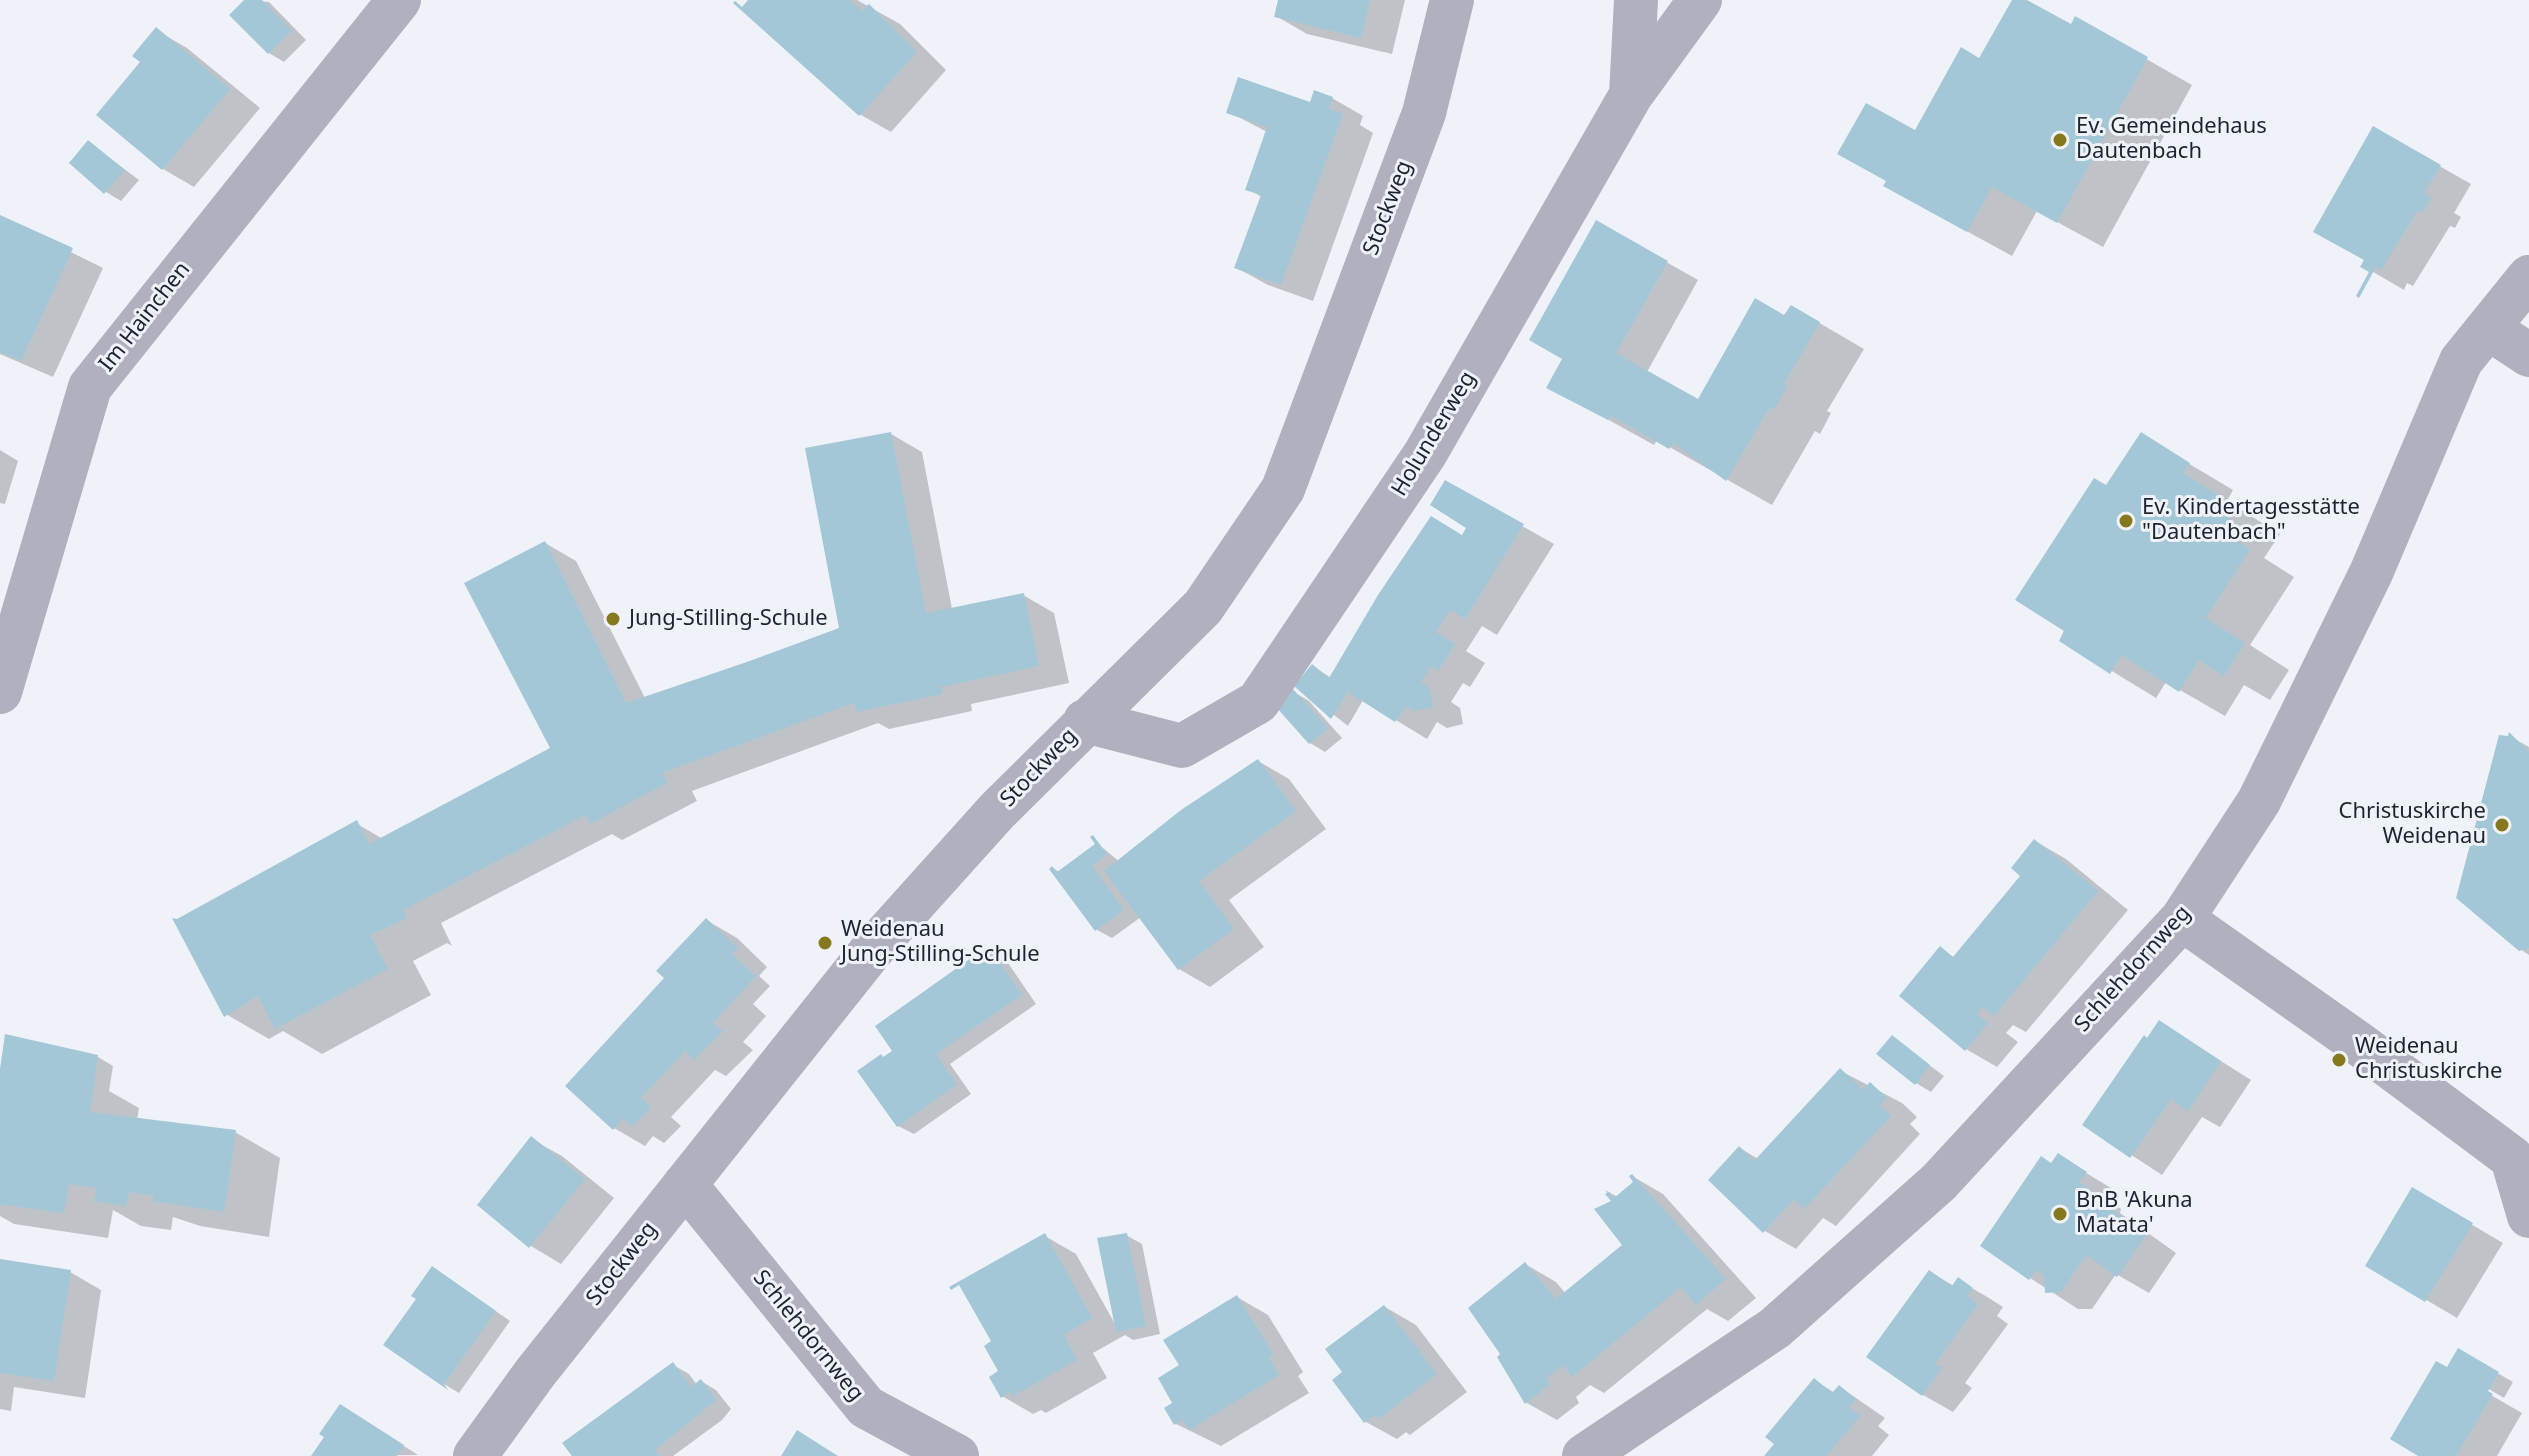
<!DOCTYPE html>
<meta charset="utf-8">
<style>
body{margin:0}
canvas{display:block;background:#eff3f9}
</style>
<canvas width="2529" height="1456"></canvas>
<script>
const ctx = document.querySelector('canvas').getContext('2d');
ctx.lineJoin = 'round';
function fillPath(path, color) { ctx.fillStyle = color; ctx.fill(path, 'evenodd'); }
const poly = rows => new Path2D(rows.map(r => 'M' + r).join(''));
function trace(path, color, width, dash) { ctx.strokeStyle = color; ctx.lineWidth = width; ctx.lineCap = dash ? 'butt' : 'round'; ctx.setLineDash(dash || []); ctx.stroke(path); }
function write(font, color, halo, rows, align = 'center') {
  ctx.font = font + ' "Noto Sans",sans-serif'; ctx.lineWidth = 6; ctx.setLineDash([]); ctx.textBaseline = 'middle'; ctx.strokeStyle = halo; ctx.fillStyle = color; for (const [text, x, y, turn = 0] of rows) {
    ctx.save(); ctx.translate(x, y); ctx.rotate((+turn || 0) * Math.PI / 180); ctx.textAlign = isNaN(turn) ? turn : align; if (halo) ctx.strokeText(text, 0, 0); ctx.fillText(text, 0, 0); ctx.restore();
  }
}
fillPath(poly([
 [247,0,269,2,306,40,284,62,269,53],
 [750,0,857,0,900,24,946,70,891,132,861,115,742,9],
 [1280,0,1405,0,1392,54,1307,34,1276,16],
 [2014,0,2023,0,2071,27,2076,19,2192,85,2103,247,2037,211,2012,256,1930,211,1888,182,1915,133,1980,60],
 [156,30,187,48,260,108,194,187,163,169,99,115,143,62],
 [1332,98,1363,116,1360,125,1373,133,1313,301,1268,285,1237,268,1262,197,1248,189,1267,132,1229,112,1311,105],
 [2374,129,2471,184,2454,213,2461,217,2455,228,2450,226,2413,286,2407,283,2404,290,2363,266],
 [88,142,139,180,121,201,106,192],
 [0,217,103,268,53,377,0,354],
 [1597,223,1698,280,1647,372,1698,401,1792,307,1864,349,1827,411,1831,413,1820,434,1815,431,1772,505,1657,440,1654,445,1549,387,1562,362],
 [891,434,922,452,952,609,1023,595,1054,613,1069,683,971,704,972,711,889,729,878,723,692,791,697,801,622,840,612,834,441,923,452,946,447,943,413,961,431,995,322,1054,283,1031,269,1039,224,1013,359,825,383,839,553,749,545,543,576,561,645,698,841,629],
 [2141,435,2233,490,2227,501,2280,534,2264,558,2294,577,2250,645,2289,670,2270,700,2244,685,2225,716,2166,682,2156,698,2061,640,2107,487],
 [0,450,18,461,5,504,0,503],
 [1446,483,1554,544,1497,635,1482,626,1466,651,1485,663,1470,687,1463,683,1451,702,1460,708,1463,724,1447,728,1437,722,1427,739,1363,700,1348,726,1297,686,1313,666,1331,678,1463,537,1468,528],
 [1294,692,1309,701,1342,738,1325,752,1310,743],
 [2511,737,2529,747,2529,955,2520,949],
 [1258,761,1289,779,1326,829,1229,900,1264,947,1210,987,1179,969,1141,917,1112,938,1097,930,1053,868,1059,872,1098,844,1120,862],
 [2035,841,2066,859,2128,910,2026,1032,2013,1025,2006,1033,2018,1042,1997,1067,1966,1049,1902,996,1940,949,1955,958,2023,876],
 [706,920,737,938,767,967,759,976,770,986,753,1004,766,1016,743,1042,753,1050,726,1076,715,1070,671,1117,681,1126,664,1143,653,1136,645,1146,614,1128,667,978],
 [988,948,1004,957,1036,1004,950,1064,971,1094,914,1134,898,1126,885,1059],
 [2159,1022,2251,1080,2220,1127,2202,1117,2162,1175,2084,1124],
 [1893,1038,1944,1076,1931,1092,1916,1083],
 [98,1057,113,1066,109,1091,139,1108,137,1120,235,1132,280,1158,269,1237,200,1226,173,1217,171,1230,141,1226,113,1210,108,1238,14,1224,0,1216,0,1082],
 [1841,1071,1902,1103,1917,1117,1910,1124,1920,1134,1836,1226,1823,1218,1796,1249,1765,1231,1740,1148,1758,1159],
 [531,1139,562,1156,614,1198,561,1264,531,1246,479,1205],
 [2058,1156,2116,1191,2109,1201,2121,1209,2120,1213,2176,1253,2149,1293,2116,1274,2092,1309,2078,1309,2030,1278,2052,1165],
 [1632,1176,1663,1194,1756,1298,1728,1321,1707,1309,1604,1393,1590,1385,1576,1397,1579,1403,1557,1420,1527,1403,1525,1264,1556,1282,1566,1294,1625,1245,1614,1201,1605,1190,1618,1197,1636,1182],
 [2413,1190,2503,1243,2457,1318,2367,1265],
 [1126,1235,1142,1244,1160,1334,1133,1340,1125,1335,1093,1353,1107,1378,1046,1413,1041,1410,1033,1414,1002,1396,994,1342,1045,1236,1076,1254,1115,1324],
 [0,1261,70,1272,101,1290,85,1398,14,1387,11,1411,0,1409],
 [1930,1272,1954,1286,1958,1280,1989,1298,2003,1307,1997,1316,2008,1324,1965,1383,1972,1388,1953,1412,1923,1395],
 [447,1277,510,1321,459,1393,444,1384],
 [1237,1297,1268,1315,1303,1372,1298,1376,1309,1393,1221,1446,1176,1424,1182,1366],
 [1385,1307,1416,1325,1467,1392,1410,1435,1406,1432,1397,1439,1366,1422,1345,1372],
 [2459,1351,2513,1382,2504,1398,2450,1366],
 [2437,1364,2522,1413,2497,1456,2422,1456],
 [673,1365,689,1374,697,1385,701,1381,716,1390,731,1409,722,1420,673,1456,574,1456],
 [1814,1380,1835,1393,1840,1387,1885,1418,1878,1426,1889,1435,1872,1456,1767,1456,1782,1451],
 [355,1415,418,1455,314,1456]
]), '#0003');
fillPath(poly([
 [244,0,262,0,292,31,268,54,229,15],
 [748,0,849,0,862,11,869,4,917,52,859,116,733,3,735,1,742,7],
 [1278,0,1370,0,1361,38,1274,17],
 [2012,0,2027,0,2071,24,2075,16,2148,57,2057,223,1992,187,1967,232,1883,186,1886,181,1837,154,1866,103,1915,130,1961,47,1979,58],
 [156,27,230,89,162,170,96,115,140,62,132,56],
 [1238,77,1310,102,1314,90,1333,97,1329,109,1343,114,1281,285,1234,268,1261,195,1245,190,1267,127,1226,113],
 [2373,126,2441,165,2424,193,2431,197,2423,212,2418,210,2381,270,2376,267,2359,298,2356,296,2369,272,2360,267,2364,260,2313,232],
 [88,140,125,170,104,194,69,163],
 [0,215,73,248,21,361,0,352],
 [1596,220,1668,261,1616,353,1698,399,1755,298,1784,315,1791,305,1820,322,1784,384,1787,386,1774,410,1770,407,1726,481,1673,443,1669,449,1611,416,1608,420,1546,388,1562,359,1529,340],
 [891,432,926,613,1024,593,1039,666,941,687,942,694,856,712,854,703,662,773,667,783,590,824,586,815,403,910,407,918,370,935,388,969,275,1029,258,996,224,1017,172,918,177,919,357,820,369,844,550,748,464,583,545,541,626,703,747,662,839,628,805,448],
 [2141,432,2190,463,2183,473,2237,507,2221,531,2250,549,2206,618,2245,643,2224,676,2199,660,2179,692,2122,655,2110,674,2059,641,2064,631,2015,600,2094,478,2106,485],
 [1445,480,1524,524,1465,619,1450,610,1436,632,1455,644,1438,671,1432,666,1421,682,1430,688,1433,707,1414,711,1406,706,1395,722,1348,692,1331,719,1294,686,1312,664,1329,678,1378,595,1431,516,1462,535,1466,528,1430,505],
 [1293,689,1328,728,1309,744,1275,706],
 [2509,732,2529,752,2529,948,2519,951,2456,898,2499,735,2508,736],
 [1258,759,1296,811,1199,881,1234,929,1178,970,1104,871,1181,810],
 [1093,835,1107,854,1092,866,1124,910,1095,931,1049,869,1052,866,1057,872,1095,844,1090,837],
 [2034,839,2098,891,1994,1016,1983,1007,1977,1014,1988,1023,1965,1051,1899,996,1940,946,1953,957,2020,876,2011,868],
 [706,918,738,948,732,954,756,976,713,1023,723,1031,694,1060,685,1051,641,1098,651,1107,632,1127,623,1118,613,1130,565,1086,664,978,656,971],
 [988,946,1022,995,936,1054,957,1084,897,1127,857,1071,881,1054,883,1057,892,1051,875,1026],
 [2159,1020,2221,1061,2188,1111,2171,1099,2130,1158,2082,1125,2144,1035,2147,1038],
 [5,1034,98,1055,90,1112,236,1130,224,1212,153,1201,154,1196,129,1192,126,1206,94,1201,96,1188,69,1184,64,1213,0,1204,0,1069],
 [1892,1035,1930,1065,1915,1085,1876,1054],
 [1840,1068,1863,1090,1870,1082,1887,1098,1880,1105,1891,1116,1804,1209,1793,1200,1763,1233,1708,1180,1739,1146,1754,1161],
 [531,1136,585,1179,529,1248,477,1205],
 [2058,1153,2087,1172,2079,1182,2091,1190,2090,1194,2147,1234,2117,1277,2086,1255,2061,1292,2045,1293,2044,1275,2036,1270,2029,1280,1980,1246,2041,1156,2051,1163],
 [1632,1174,1726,1279,1696,1305,1681,1287,1572,1377,1563,1365,1546,1379,1550,1384,1525,1404,1497,1357,1500,1354,1468,1308,1525,1262,1556,1299,1622,1245,1594,1209,1611,1201,1605,1194,1609,1192,1614,1198,1633,1182,1629,1176],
 [2412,1187,2473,1223,2425,1302,2365,1266],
 [1045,1233,1092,1318,1064,1335,1077,1360,1013,1396,1010,1392,1001,1398,989,1377,998,1371,984,1346,991,1341,959,1285,951,1290,949,1287],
 [1127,1233,1146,1326,1116,1332,1097,1238],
 [0,1259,71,1270,54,1381,0,1373],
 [432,1266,496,1311,444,1384,448,1390,383,1345,416,1299,411,1296],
 [1929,1270,1952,1286,1958,1277,1973,1288,1967,1296,1978,1304,1935,1364,1942,1368,1922,1396,1866,1357],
 [1237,1295,1273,1354,1269,1358,1279,1375,1189,1430,1183,1420,1174,1425,1164,1408,1172,1403,1158,1378,1179,1365,1163,1340],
 [1384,1305,1437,1374,1378,1419,1375,1415,1364,1423,1332,1380,1342,1372,1325,1349],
 [2458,1348,2499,1372,2488,1391,2493,1394,2456,1456,2418,1456,2390,1439,2436,1361,2447,1367],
 [673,1362,691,1387,701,1379,716,1400,655,1450,659,1456,572,1456,562,1443],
 [1814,1378,1832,1393,1839,1385,1856,1399,1849,1407,1860,1416,1826,1456,1764,1456,1774,1444,1765,1437],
 [340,1404,404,1445,397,1456,311,1456,324,1437,319,1434],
 [797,1430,838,1456,781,1456]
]), '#a3c7d7');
trace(poly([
 [1631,95,1636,0],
 [2488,328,2529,355],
 [0,692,90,387,399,0],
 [1085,721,1182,746,1258,702,1425,454,1631,95,1700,0],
 [2182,919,2358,1043,2512,1158,2529,1216],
 [685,1184,866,1407,957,1456],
 [475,1456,535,1373,871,951,997,811,1203,607,1283,489,1424,113,1452,0],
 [1584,1456,1775,1328,1939,1182,2182,919,2259,801,2371,573,2461,361,2529,277]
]), '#b1b0be', 44);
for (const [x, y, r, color] of [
 [2060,140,8,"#85781d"],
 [2126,521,8,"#85781d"],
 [613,619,8,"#85781d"],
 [2502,825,8,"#85781d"],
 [825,943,8,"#85781d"],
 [2339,1060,8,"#85781d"],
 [2060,1214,8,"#85781d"]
]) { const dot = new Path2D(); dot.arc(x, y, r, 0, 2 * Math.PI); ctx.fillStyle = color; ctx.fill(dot); trace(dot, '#eff3f9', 3); }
write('22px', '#1d242f', '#eff3f9', [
 ["Ev. Gemeindehaus",2076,127],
 ["Dautenbach",2076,152],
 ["Ev. Kindertagesstätte",2142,508],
 ["\"Dautenbach\"",2142,533],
 ["Jung-Stilling-Schule",629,619],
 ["Christuskirche",2486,812,"right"],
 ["Weidenau",2486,837,"right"],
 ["Weidenau",841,930],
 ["Jung-Stilling-Schule",841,955],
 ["Weidenau",2355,1047],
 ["Christuskirche",2355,1072],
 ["BnB 'Akuna",2076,1201],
 ["Matata'",2076,1226]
], 'left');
write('22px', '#1d242f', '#eff3f9', [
 ["Stockweg",1388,208,-69],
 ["Im Hainchen",145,317,-52],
 ["Holunderweg",1434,434,-59],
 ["Stockweg",1039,768,-46],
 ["Schlehdornweg",2133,969,-48],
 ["Stockweg",622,1264,-52],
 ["Schlehdornweg",808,1336,51]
]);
</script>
